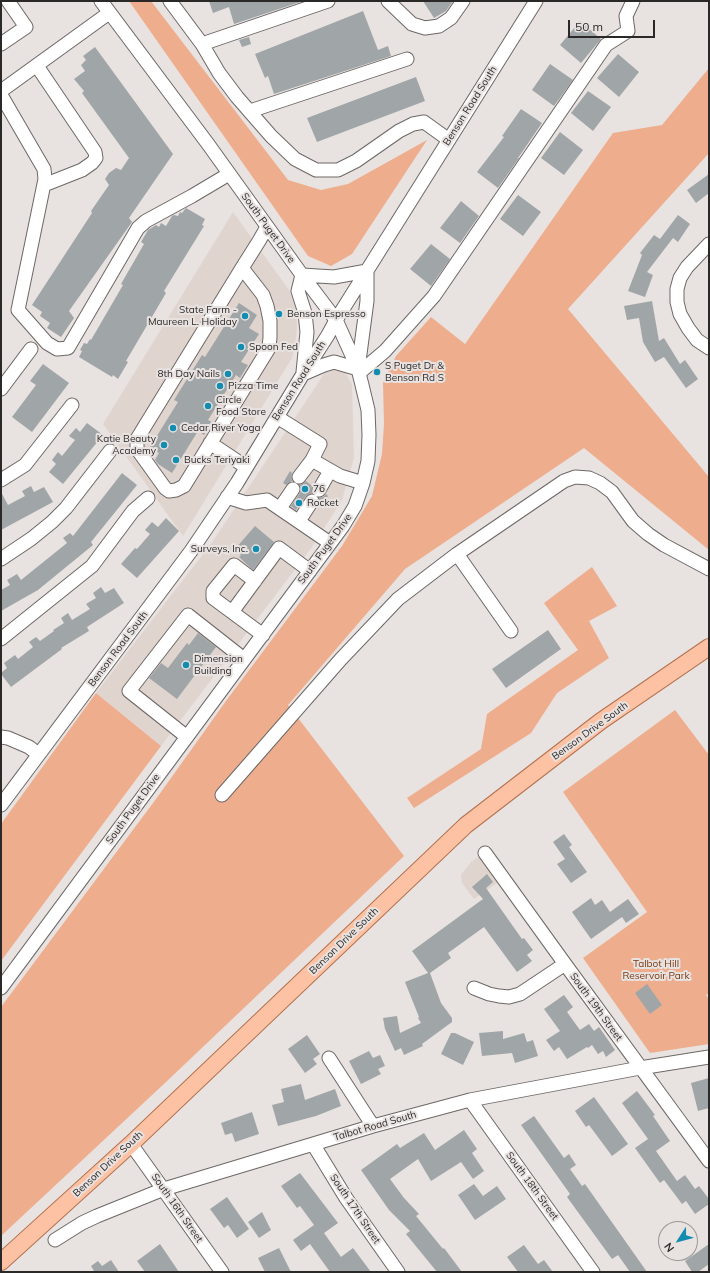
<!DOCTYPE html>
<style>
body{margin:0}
#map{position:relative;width:710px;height:1273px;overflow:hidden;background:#e8e2e0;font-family:Mulish,sans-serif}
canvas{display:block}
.frame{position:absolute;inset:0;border:2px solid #2b2928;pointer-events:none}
.north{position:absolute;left:658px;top:1221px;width:40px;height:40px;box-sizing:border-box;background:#e8e2e0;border:1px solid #9c9896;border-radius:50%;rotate:234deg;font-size:11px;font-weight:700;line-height:16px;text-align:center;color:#2b2928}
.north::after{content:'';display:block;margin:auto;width:14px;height:18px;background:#138daf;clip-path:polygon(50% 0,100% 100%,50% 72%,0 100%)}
.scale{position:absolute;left:568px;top:20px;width:87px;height:18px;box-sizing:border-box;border:2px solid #2b2928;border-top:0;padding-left:5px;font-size:12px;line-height:14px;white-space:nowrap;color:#2b2928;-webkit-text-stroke:3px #e8e2e0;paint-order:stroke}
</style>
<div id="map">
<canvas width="710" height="1273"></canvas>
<div class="frame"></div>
<div class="north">N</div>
<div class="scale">50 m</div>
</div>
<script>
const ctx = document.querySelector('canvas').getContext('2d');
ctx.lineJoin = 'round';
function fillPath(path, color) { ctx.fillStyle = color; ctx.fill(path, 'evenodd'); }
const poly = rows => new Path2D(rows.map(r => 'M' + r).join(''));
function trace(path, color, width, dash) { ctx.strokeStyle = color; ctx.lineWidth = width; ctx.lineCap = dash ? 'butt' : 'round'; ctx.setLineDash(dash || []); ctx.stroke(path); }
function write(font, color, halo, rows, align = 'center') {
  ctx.font = font + ' Mulish,sans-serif'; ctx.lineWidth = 4; ctx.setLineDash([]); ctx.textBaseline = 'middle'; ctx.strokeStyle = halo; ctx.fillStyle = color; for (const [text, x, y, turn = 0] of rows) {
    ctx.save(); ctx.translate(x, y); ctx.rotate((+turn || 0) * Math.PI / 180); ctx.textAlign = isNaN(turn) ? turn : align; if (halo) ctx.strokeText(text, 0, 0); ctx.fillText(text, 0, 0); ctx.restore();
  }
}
fillPath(poly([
 [233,212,289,290,296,310,297,328,295,346,292,358,183,536,103,424],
 [332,369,345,372,352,384,354,458,342,500,312,547,161,746,96,693,213,541,324,374],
 [481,855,500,881,474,899,462,883,461,875,471,862]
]), '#e0d4ce');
fillPath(poly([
 [129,1,151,1,288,180,321,190,348,184,427,140,352,254,331,266,308,256],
 [709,68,709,153,568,309,709,477,709,550,584,448,405,569,288,705,404,856,166,1082,1,1236,1,1007,156,799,226,701,342,546,372,496,382,454,384,424,383,383,396,356,431,317,465,344,613,133,662,125],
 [592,567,617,606,589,621,609,658,557,693,531,733,414,808,407,798,481,749,487,714,578,650,544,603],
 [96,693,161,746,1,961,1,824],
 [675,710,709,755,709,993,706,995,709,999,709,1044,650,1053,583,958,647,912,563,792]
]), '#eead8c');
fillPath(poly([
 [209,1,300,1,300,2,234,24,229,7,213,13],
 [423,1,453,1,446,11,434,18],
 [363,11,378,50,388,46,391,56,274,94,268,76,265,78,255,54],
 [580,21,601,39,581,63,560,45],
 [249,37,251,44,242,47,239,40],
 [95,47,173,154,129,218,132,222,69,311,74,318,61,337,47,328,50,323,40,316,42,312,32,305,92,213,91,211,109,185,105,179,109,173,116,168,121,170,129,158,82,93,84,91,74,79,85,71,81,65,86,60,83,56],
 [618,54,639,72,619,97,597,78],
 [550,64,573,80,554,106,532,90],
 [416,77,425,101,317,142,307,118],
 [588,91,611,107,593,131,571,113],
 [521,109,542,123,518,158,519,158,498,188,477,172,504,137,502,136],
 [560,132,583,150,564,175,541,158],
 [709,174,709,193,696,203,687,190],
 [518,195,541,212,523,236,500,219],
 [461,201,479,216,460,243,440,228],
 [186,208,205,219,202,225,204,226,164,291,166,293,126,361,128,362,118,379,113,375,112,377,79,357,82,351,80,350,84,343,87,344,90,339,91,340,123,285,121,284,144,244,141,242,148,230,156,225,159,227,161,223,166,226,172,216,174,215,178,216,180,212,182,213],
 [678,215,690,224,678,242,673,238,647,272,653,275,645,297,628,291,642,255,640,253,654,235,660,239],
 [431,244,450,259,431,286,410,269],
 [652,301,659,341,664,338,680,364,685,360,698,379,686,388,664,357,655,362,643,342,639,318,627,320,624,306],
 [239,303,257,315,249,328,259,334,241,362,248,365,240,378,236,375,208,420,212,422,204,435,198,431,172,473,158,464,155,460,159,453,150,447,178,402,174,400,202,355,205,357],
 [43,364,69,383,32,432,12,417,36,385,30,381],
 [87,423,103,435,63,484,49,472,56,464,52,460,58,452,62,456,75,440,69,436,76,428,80,432],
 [290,471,292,473,291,476,292,481,286,485,283,483],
 [122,473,137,485,91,542,93,545,38,590,1,611,1,590,10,585,7,580,17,574,21,580,67,543,63,538,70,533,73,536],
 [306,481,312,486,311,490,312,493,306,496,296,510,291,506,300,493,301,489,300,485],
 [31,486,34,492,44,487,53,502,1,530,1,492,8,505,25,496,22,491],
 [326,494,328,496,321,507,319,505,320,502,319,498,323,497],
 [166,518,179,531,137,578,121,564,135,548,137,549,150,534,145,530,152,522,158,527],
 [255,526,274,542,253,570,239,557,241,555,235,549],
 [101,587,105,593,114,588,124,603,87,627,89,631,61,648,62,649,11,687,1,674,1,673,7,668,4,663,15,655,18,659,33,647,29,642,36,637,40,641,54,631,53,630,64,623,61,618,68,613,72,620,90,609,86,604,96,598,93,593],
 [548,630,561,649,506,688,492,669],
 [198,633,216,647,177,699,149,678,161,663,168,668,187,643,189,645],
 [564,834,572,845,569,847,587,872,571,883,557,864,565,859,553,842],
 [487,874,493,882,486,888,522,939,524,938,533,950,527,955,532,961,517,972,484,927,448,953,451,958,430,973,441,1003,452,1018,452,1022,422,1044,423,1046,404,1055,401,1048,395,1051,385,1029,383,1018,397,1016,400,1033,421,1023,418,1018,419,1017,405,982,428,973,412,951,483,899,472,887],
 [591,898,595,905,602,900,610,912,628,899,639,914,626,923,622,917,591,939,572,912],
 [647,984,662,1005,650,1014,635,993],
 [564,995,573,1007,567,1012,580,1030,589,1024,594,1031,599,1027,615,1050,606,1057,603,1051,598,1054,592,1045,588,1048,587,1047,567,1059,559,1047,554,1051,546,1040,560,1031,544,1009],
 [503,1031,503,1039,524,1033,527,1042,533,1040,538,1056,515,1063,512,1053,482,1056,479,1033],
 [451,1033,455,1033,474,1042,463,1065,441,1054],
 [307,1035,320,1054,313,1059,317,1064,305,1073,288,1049],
 [369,1051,373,1058,380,1055,385,1066,378,1069,381,1074,361,1084,349,1061],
 [709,1078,709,1108,698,1111,691,1083],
 [301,1084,305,1100,335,1089,341,1106,316,1116,278,1126,272,1105,284,1102,281,1089],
 [637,1091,655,1115,653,1116,670,1141,656,1151,677,1181,685,1175,695,1189,699,1186,709,1199,709,1204,695,1214,686,1201,682,1204,664,1180,660,1183,635,1148,648,1139,622,1103],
 [594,1097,628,1144,612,1156,589,1125,586,1127,575,1111],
 [252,1112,259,1134,235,1142,232,1133,225,1135,221,1123],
 [534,1116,564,1158,569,1154,576,1165,570,1169,582,1186,585,1184,647,1272,630,1272,618,1255,612,1259,567,1197,570,1194,521,1125],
 [464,1130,477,1149,472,1153,484,1171,473,1179,461,1162,431,1181,418,1159,390,1179,404,1198,419,1214,416,1216,443,1249,444,1248,462,1272,437,1272,406,1234,410,1231,389,1210,361,1170,397,1144,400,1148,424,1133,435,1150],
 [300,1173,338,1223,324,1233,341,1257,353,1248,371,1272,330,1272,310,1244,301,1251,293,1240,314,1225,300,1206,297,1208,281,1186],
 [474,1184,483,1196,497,1186,506,1199,475,1220,458,1195],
 [227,1197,249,1229,237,1238,228,1225,224,1228,210,1209],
 [262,1212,271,1230,259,1238,248,1222],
 [160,1244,179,1272,145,1272,137,1261],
 [709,1244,709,1264,698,1272,692,1272,685,1261],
 [524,1245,538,1264,544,1260,553,1272,518,1272,507,1257],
 [279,1248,291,1272,265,1272,258,1258],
 [111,1260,119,1272,94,1272,94,1271,91,1266,98,1261,102,1266]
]), '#a0a6a8');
const minor = poly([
 [170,1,202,44,219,73,237,97,271,136,295,159,316,170,338,170,356,161,399,131,413,124,424,122,449,140],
 [388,1,412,24,425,28,439,26,451,18,463,1],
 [1,44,26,27,8,1],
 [202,44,328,1],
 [37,66,95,152,96,158,92,163,82,170,44,185],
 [1,91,109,13],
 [1,95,44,169,45,179,18,310,47,343,57,349,68,348,138,228,146,221,192,196,229,174],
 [250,111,407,59],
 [709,244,687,267,680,278,677,289,677,302,680,314,688,328,697,340,709,348],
 [242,268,263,295,267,306,270,321,270,337,269,348,184,486,176,490,169,491,165,488,137,449,137,439,242,268,259,241,267,227],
 [302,275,298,291,305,313,307,332,303,372],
 [302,275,334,277,367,271],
 [358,369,367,301,367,271],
 [359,373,385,351,434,296,606,45,628,31,626,16,633,1],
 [303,374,324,365,334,362,358,369],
 [1,389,31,349],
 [277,417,320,444,312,460,340,476,363,483],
 [210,443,246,467],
 [299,477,312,460],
 [1,480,25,465,72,405],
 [319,490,330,471],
 [227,497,246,503,267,500,330,543],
 [280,508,293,489],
 [299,521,312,501],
 [457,554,511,631],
 [1,559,31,539,52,522,66,508,110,451],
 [255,581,234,565,213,591,213,598,263,635],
 [232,612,279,548,310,571],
 [1,639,92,566,133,511,148,498],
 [1,737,8,738,29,747,38,754],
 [187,737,129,691,188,615,244,659],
 [222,795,341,659,398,599,457,554,564,481,575,477,589,478,600,483,612,492,633,521,648,534,664,545,709,569],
 [1,805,191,551,237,483,303,374,328,335,336,320,536,1],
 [485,853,565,964,709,1161],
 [1,988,343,526,355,506,363,483,368,461,369,435,368,410,362,385,358,369,336,320,302,275,208,144,101,1],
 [474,988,489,994,499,996,509,997,520,994,565,964],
 [329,1058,373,1126],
 [470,1100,593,1272],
 [131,1144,222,1272],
 [313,1144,346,1198,398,1272],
 [55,1240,82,1223,97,1216,164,1189,373,1126,470,1100,640,1068,709,1057]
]);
const major = poly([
 [1,1262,131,1144,466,825,601,721,709,647]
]);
trace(minor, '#6d6866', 15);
trace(major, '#b37250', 18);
trace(minor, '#fff', 13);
trace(major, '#fdc2a3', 16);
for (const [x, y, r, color] of [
 [279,314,4,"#138daf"],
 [245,316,4,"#138daf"],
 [241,347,4,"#138daf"],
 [377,372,4,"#138daf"],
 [228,374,4,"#138daf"],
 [220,386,4,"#138daf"],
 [208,406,4,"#138daf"],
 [173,428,4,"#138daf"],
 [164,445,4,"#138daf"],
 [176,460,4,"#138daf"],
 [305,489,4,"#138daf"],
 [299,503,4,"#138daf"],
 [256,549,4,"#138daf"],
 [186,665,4,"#138daf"]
]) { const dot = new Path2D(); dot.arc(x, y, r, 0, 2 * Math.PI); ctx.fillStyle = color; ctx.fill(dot); trace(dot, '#e8e2e0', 1.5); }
write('10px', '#2b2928', '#e8e2e0', [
 ["Benson Road South",470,106,-58],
 ["South Puget Drive",268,228,54],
 ["Benson Road South",299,381,-58],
 ["South Puget Drive",325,549,-54],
 ["Benson Road South",118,649,-53],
 ["Benson Drive South",590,731,-36],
 ["South Puget Drive",133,809,-54],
 ["Benson Drive South",344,941,-44],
 ["South 19th Street",596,1007,54],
 ["Talbot Road South",375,1126,-16],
 ["Benson Drive South",108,1164,-43],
 ["South 18th Street",532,1186,54],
 ["South 16th Street",177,1208,55],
 ["South 17th Street",355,1209,56]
]);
write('10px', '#2b2928', '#e8e2e0', [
 ["State Farm -",237,310,"right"],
 ["Maureen L. Holiday",237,322,"right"],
 ["Benson Espresso",287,314],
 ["Spoon Fed",249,347],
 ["S Puget Dr &",385,366],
 ["Benson Rd S",385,378],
 ["8th Day Nails",220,374,"right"],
 ["Pizza Time",228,386],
 ["Circle",216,400],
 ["Food Store",216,412],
 ["Cedar River Yoga",181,428],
 ["Katie Beauty",156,439,"right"],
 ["Academy",156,451,"right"],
 ["Bucks Teriyaki",184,460],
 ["76",313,489],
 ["Rocket",307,503],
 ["Surveys, Inc.",248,549,"right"],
 ["Dimension",194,659],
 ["Building",194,671]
], 'left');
write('10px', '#78370f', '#e8e2e0', [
 ["Talbot Hill",656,964],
 ["Reservoir Park",656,976]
]);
</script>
